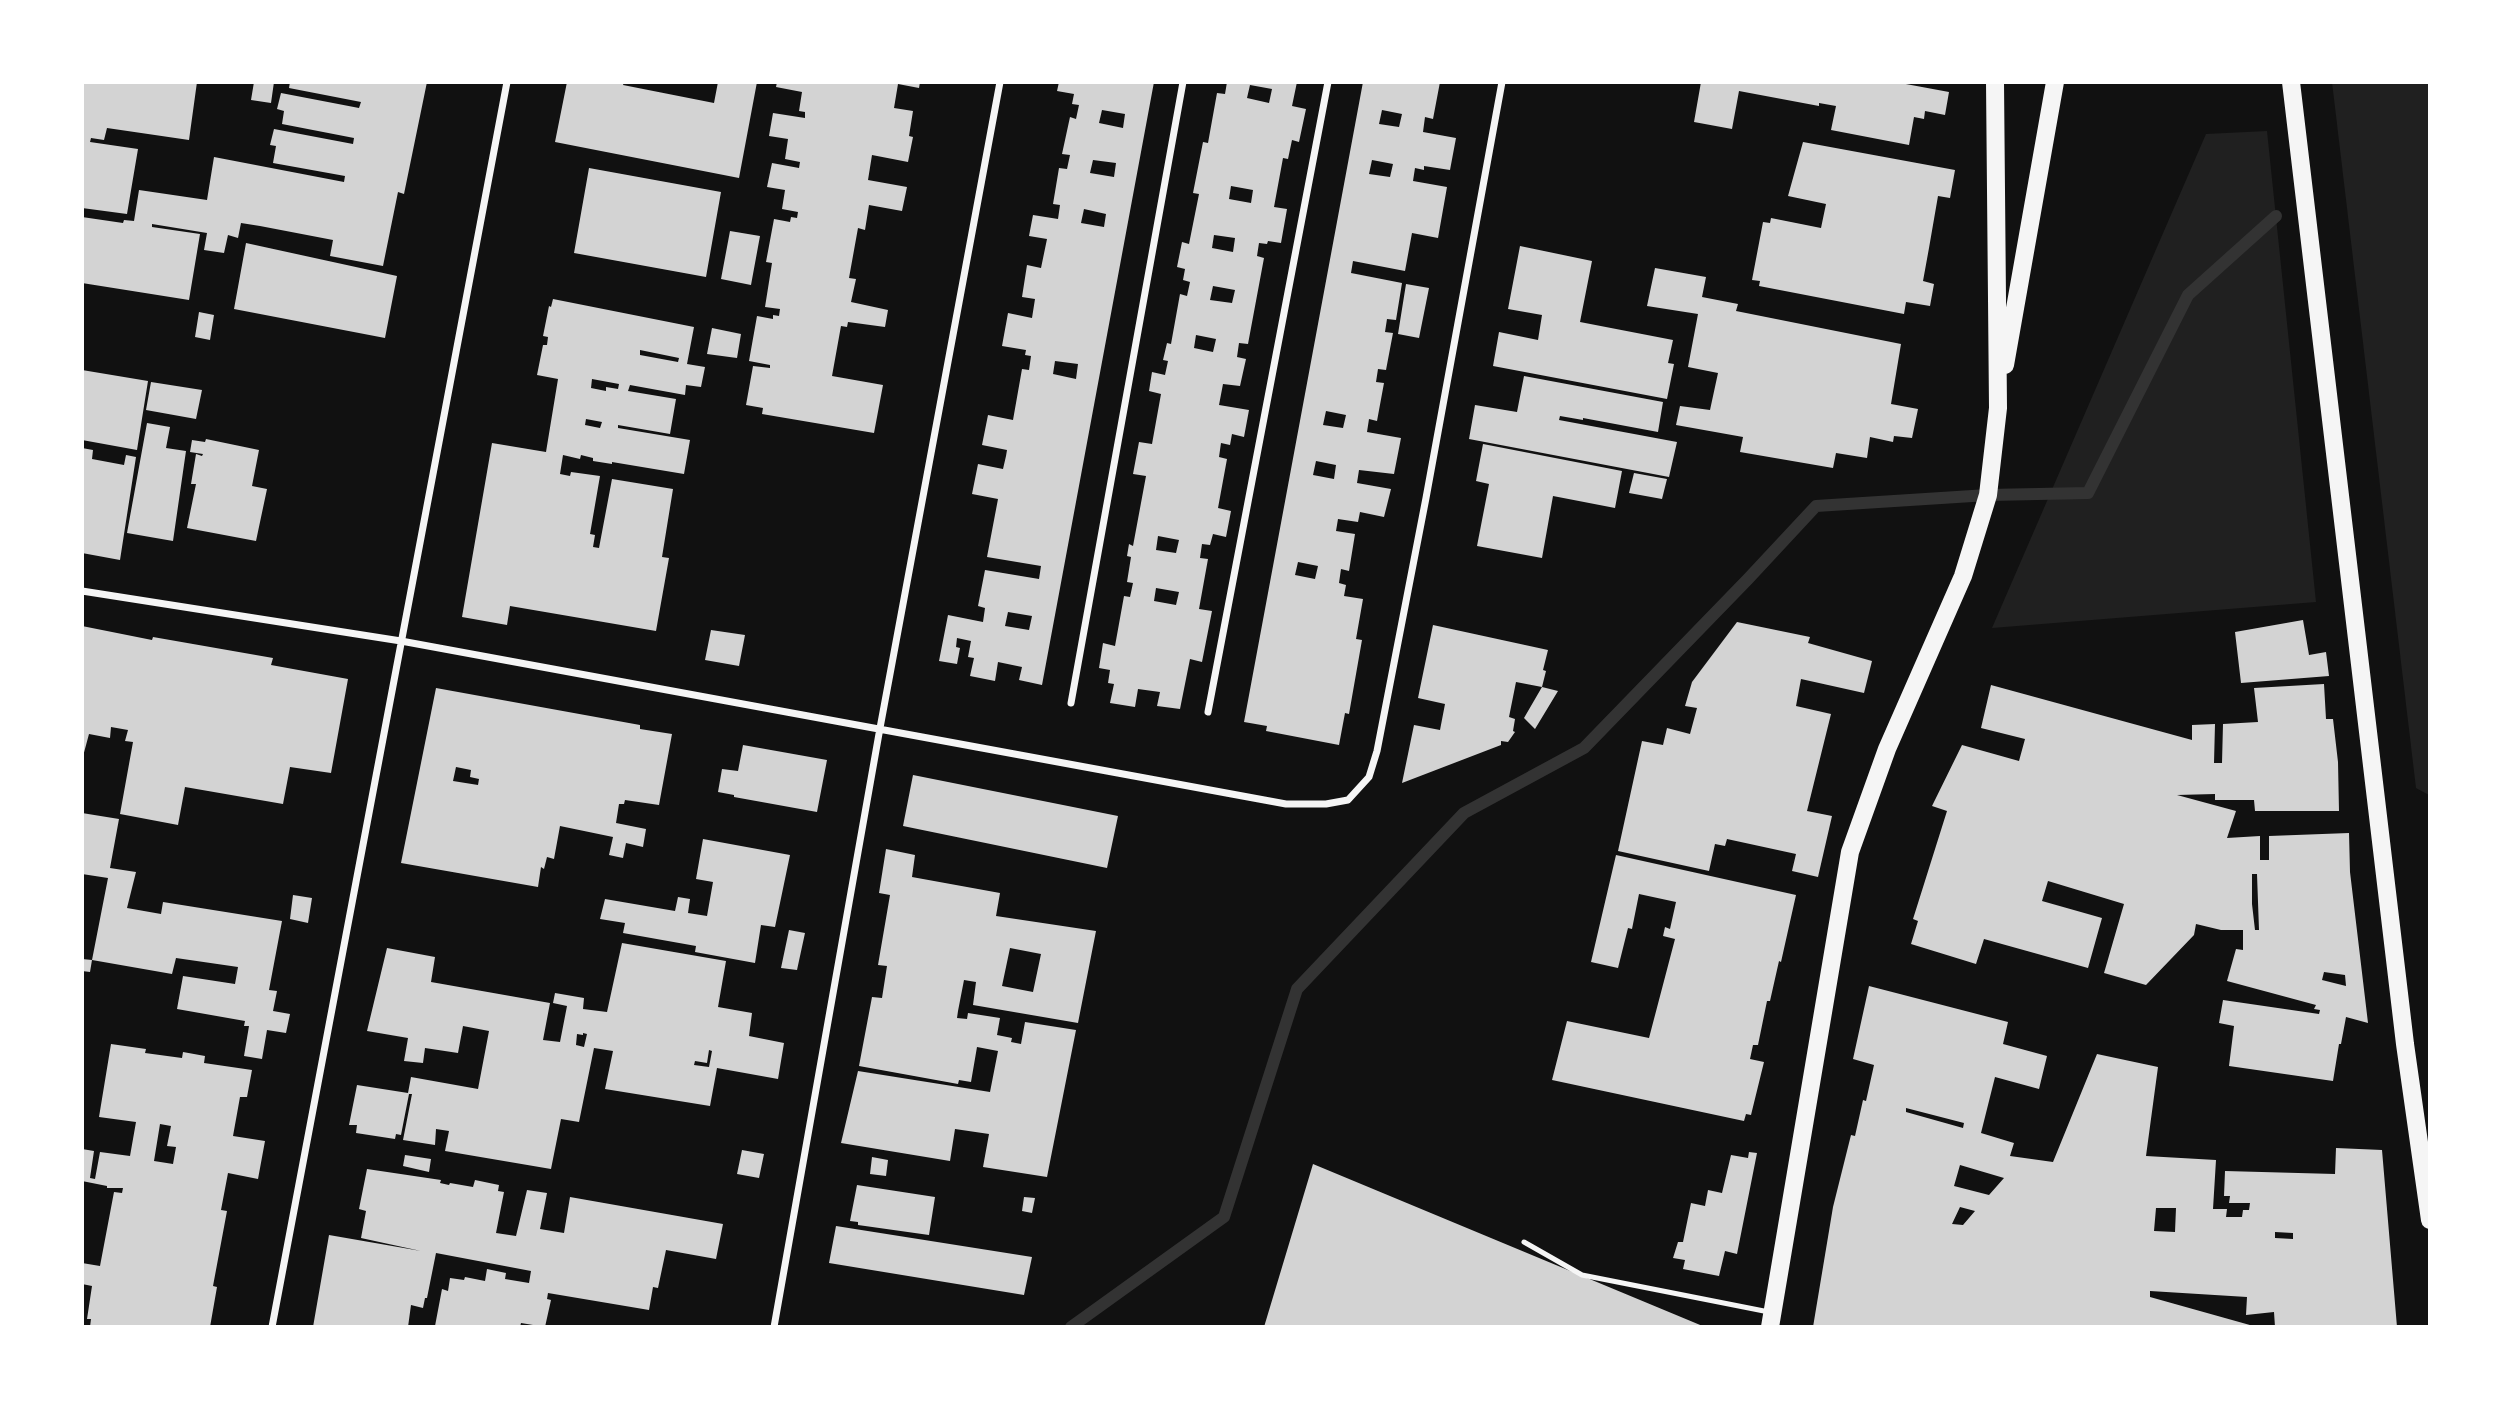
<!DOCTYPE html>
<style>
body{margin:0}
#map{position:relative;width:2512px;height:1409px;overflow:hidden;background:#111;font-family:Lato,sans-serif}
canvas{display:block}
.frame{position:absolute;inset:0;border:84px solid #fff;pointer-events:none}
</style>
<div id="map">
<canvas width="2512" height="1409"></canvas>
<div class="frame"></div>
</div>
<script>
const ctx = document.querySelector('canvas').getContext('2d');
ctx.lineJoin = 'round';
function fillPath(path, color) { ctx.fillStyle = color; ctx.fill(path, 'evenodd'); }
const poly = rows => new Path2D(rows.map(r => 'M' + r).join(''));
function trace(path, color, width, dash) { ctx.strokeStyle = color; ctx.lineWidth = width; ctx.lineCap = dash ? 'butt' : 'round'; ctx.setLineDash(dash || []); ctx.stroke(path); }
fillPath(poly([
 [2332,82,2430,82,2430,802,2429,795,2416,788],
 [2267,131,2316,602,1992,628,2206,134]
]), '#202020');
trace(poly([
 [1071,1327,1224,1217,1297,989,1464,813,1584,748,1748,579,1816,506,1988,495,2088,493,2188,295,2276,216]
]), '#333', 12);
fillPath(poly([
 [82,82,197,82,189,140,107,128,104,140,91,138,90,142,138,149,127,214,82,208],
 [254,82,274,82,271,103,251,100],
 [290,82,427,82,404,194,398,192,383,266,330,256,333,240,260,226,241,223,238,238,228,235,224,253,204,250,207,233,152,224,152,227,200,234,189,300,82,283,82,217,123,223,124,220,134,221,139,190,207,200,214,157,344,182,345,176,273,163,276,146,270,145,274,129,353,144,354,138,282,124,284,111,277,109,281,93,359,108,361,102,289,88],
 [567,82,624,82,623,85,714,103,718,82,757,82,739,178,555,142],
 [777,82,920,82,919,88,898,84,894,108,913,111,909,136,913,137,908,162,872,155,868,180,907,187,902,211,869,205,865,230,858,228,849,278,856,279,851,302,888,310,885,327,848,322,847,327,841,326,832,376,883,385,874,433,762,414,763,408,746,405,753,366,770,368,770,365,749,361,757,316,773,319,773,315,779,316,780,309,765,307,772,263,766,262,774,219,790,222,791,217,797,218,798,212,782,209,785,190,767,187,772,163,799,168,800,162,785,159,788,139,769,136,773,113,805,118,805,112,799,111,802,92,776,87],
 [1059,82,1154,82,1042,685,1019,680,1022,667,998,662,995,681,970,676,974,658,968,657,971,641,957,638,956,647,960,648,957,664,939,661,948,615,983,622,985,608,978,606,985,570,1039,579,1041,566,987,557,998,499,972,494,978,464,1003,469,1006,456,1007,450,982,445,988,415,1013,420,1022,369,1029,370,1031,356,1025,355,1026,350,1002,346,1008,313,1032,318,1035,299,1022,297,1027,265,1041,268,1047,239,1029,236,1033,215,1058,219,1060,205,1053,204,1059,168,1067,169,1070,155,1062,154,1070,117,1076,119,1079,105,1072,104,1074,94,1057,91],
 [1102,110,1125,114,1123,128,1099,123],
 [1093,160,1116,163,1114,177,1090,173],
 [1084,209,1106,214,1104,227,1081,223],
 [1055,361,1078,364,1076,379,1053,374],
 [1008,612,1032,616,1029,630,1005,626],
 [1227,82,1297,82,1292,106,1306,109,1299,142,1292,140,1288,159,1283,158,1274,207,1287,209,1281,243,1268,241,1267,244,1259,243,1257,256,1264,258,1248,344,1239,343,1237,357,1246,359,1240,386,1223,384,1219,405,1249,410,1244,437,1232,434,1230,445,1221,443,1219,457,1227,459,1218,508,1231,511,1226,537,1213,534,1210,545,1202,544,1200,558,1208,559,1199,609,1212,611,1202,662,1190,659,1180,709,1157,706,1160,692,1138,689,1135,707,1110,703,1114,684,1108,683,1110,670,1099,668,1103,643,1115,646,1124,596,1130,597,1133,583,1127,582,1131,557,1127,556,1129,544,1133,546,1146,476,1133,474,1139,442,1152,444,1161,394,1149,391,1152,372,1165,375,1168,361,1163,360,1167,343,1171,344,1180,294,1187,296,1190,282,1183,280,1185,269,1177,267,1182,242,1189,244,1199,194,1193,193,1203,142,1208,143,1217,93,1225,94],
 [1250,85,1272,89,1269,103,1247,98],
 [1231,186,1253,190,1251,203,1229,199],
 [1214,235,1235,238,1233,252,1212,248],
 [1213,286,1235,290,1232,303,1210,300],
 [1196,335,1216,339,1213,352,1194,348],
 [1158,536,1179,540,1176,553,1156,550],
 [1156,588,1179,592,1176,605,1154,601],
 [1363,82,1440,82,1433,119,1425,117,1423,132,1456,138,1450,170,1424,166,1424,170,1415,168,1413,181,1447,187,1438,238,1412,233,1405,271,1353,261,1351,273,1402,283,1396,320,1387,319,1385,332,1393,333,1386,370,1378,369,1376,382,1384,383,1377,421,1369,419,1367,432,1401,438,1394,474,1359,470,1357,483,1391,489,1384,517,1360,512,1358,522,1338,519,1336,531,1355,534,1349,571,1341,569,1339,583,1346,585,1344,596,1363,599,1356,639,1362,640,1349,714,1345,713,1339,745,1266,731,1267,726,1244,722],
 [1382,110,1402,114,1399,127,1379,124],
 [1372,160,1393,164,1390,177,1369,174],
 [1326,411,1346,415,1343,428,1323,425],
 [1316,461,1336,465,1334,479,1313,475],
 [1298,562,1318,566,1315,579,1295,575],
 [1701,82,1895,82,1949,92,1945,115,1925,111,1924,119,1914,117,1909,145,1831,130,1836,106,1819,103,1819,106,1739,91,1732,129,1694,122],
 [1803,142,1955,170,1950,198,1938,196,1929,248,1923,281,1934,284,1930,306,1906,302,1904,314,1759,286,1760,281,1752,280,1763,222,1770,223,1771,218,1821,228,1826,204,1788,196],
 [589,168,721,192,706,277,574,253],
 [730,231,760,236,751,285,721,279],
 [246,243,397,276,385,338,234,309],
 [1520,246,1592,261,1580,322,1673,340,1668,363,1674,364,1667,399,1493,366,1499,332,1538,340,1542,315,1508,309],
 [1655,268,1706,277,1702,297,1738,304,1736,311,1901,344,1891,404,1918,409,1912,438,1894,436,1893,442,1870,437,1867,458,1836,453,1833,468,1740,452,1743,437,1676,425,1680,406,1710,410,1718,373,1688,367,1698,314,1647,306],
 [1406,284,1429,288,1419,338,1398,334],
 [553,299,694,327,687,364,705,367,701,387,686,385,685,395,630,385,628,391,676,399,670,434,618,425,618,428,690,440,684,474,612,462,612,464,593,461,593,458,581,455,580,459,563,455,560,474,570,476,571,472,600,476,590,534,595,535,593,547,599,548,612,479,673,489,662,557,669,558,656,631,510,606,507,625,462,617,492,443,546,452,558,379,537,375,543,345,547,345,548,337,543,336,549,306,551,307],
 [640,350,679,358,678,362,640,355],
 [592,379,619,384,618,389,606,387,606,391,591,388],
 [586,419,602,422,600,428,585,425],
 [199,312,214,315,210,340,195,337],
 [712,328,741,334,737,358,707,354],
 [82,370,148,381,137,450,82,440],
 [1524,376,1663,402,1658,432,1583,418,1583,420,1560,416,1559,420,1677,442,1669,477,1469,439,1475,405,1517,412],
 [151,382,202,390,196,419,146,410],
 [147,423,170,427,166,448,186,451,173,541,127,533],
 [206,439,259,450,252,486,267,489,256,541,187,528,196,484,191,484,196,454,202,456,203,454,190,452,192,440,205,442],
 [1483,444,1622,471,1615,508,1553,496,1542,558,1477,546,1489,484,1476,481],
 [82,448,93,450,92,459,124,465,126,455,136,457,120,560,82,553],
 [1634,473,1667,479,1662,499,1629,493],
 [2303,620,2309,655,2326,652,2329,676,2241,683,2235,632],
 [1737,622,1810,637,1808,643,1872,661,1864,693,1801,679,1796,706,1831,714,1807,811,1832,816,1818,877,1792,871,1796,854,1727,839,1725,846,1715,844,1709,871,1618,851,1642,741,1663,745,1667,728,1690,734,1697,708,1685,706,1692,682],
 [1433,625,1548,650,1543,670,1546,671,1542,687,1516,682,1509,717,1515,719,1513,731,1515,732,1508,742,1501,741,1501,745,1402,783,1414,725,1440,730,1445,704,1418,698],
 [82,626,152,640,153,637,273,658,271,665,348,679,331,773,290,767,283,804,185,787,178,825,120,814,133,742,125,741,128,730,111,727,110,738,89,734,82,760],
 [711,630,745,635,739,666,705,660],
 [2324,684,2326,719,2333,719,2338,762,2339,811,2255,811,2254,800,2215,800,2215,794,2177,795,2236,811,2227,838,2260,836,2260,860,2269,860,2269,836,2349,833,2350,872,2368,1023,2346,1017,2341,1044,2339,1044,2333,1081,2229,1066,2234,1026,2219,1023,2223,1000,2319,1014,2320,1010,2314,1009,2316,1005,2227,981,2236,949,2243,950,2243,930,2221,930,2196,924,2194,935,2146,985,2104,973,2124,904,2048,881,2042,901,2102,918,2088,968,1984,939,1976,964,1911,944,1918,921,1913,919,1947,811,1932,806,1962,745,2019,761,2025,739,1981,728,1991,685,2192,740,2192,725,2215,724,2214,763,2222,763,2223,724,2258,722,2254,688],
 [2252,874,2257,874,2259,930,2255,930,2252,904],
 [2324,972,2345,975,2346,986,2322,980],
 [1542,687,1558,691,1535,729,1524,718],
 [436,688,640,725,640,729,672,734,659,805,625,800,624,804,619,804,616,823,646,829,643,847,626,843,623,858,609,855,613,837,560,826,554,859,547,857,544,869,541,867,538,887,401,863],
 [456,767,471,770,470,777,479,779,478,785,453,781],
 [743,745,827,760,817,812,734,797,734,795,718,792,722,769,738,771],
 [913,775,1118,816,1107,868,903,826],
 [82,813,119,819,110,868,136,872,127,908,161,914,163,902,282,921,269,990,277,991,273,1011,290,1014,286,1033,267,1030,262,1059,244,1056,249,1026,244,1026,245,1021,177,1009,183,976,235,984,238,967,176,958,172,974,92,960,108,878,82,874],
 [703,839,790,855,775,927,761,925,755,963,695,952,696,946,623,933,625,923,600,919,605,899,675,911,678,897,690,899,688,913,707,916,713,882,696,879],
 [886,849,915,855,912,877,1000,893,996,916,1096,931,1078,1023,973,1005,976,982,964,980,958,1011,957,1018,967,1019,968,1013,1000,1018,997,1035,1012,1038,1011,1042,1021,1044,1025,1022,1076,1030,1047,1177,983,1167,989,1134,955,1129,950,1161,841,1143,858,1071,990,1092,998,1051,977,1047,971,1082,959,1080,958,1084,859,1066,872,997,882,998,887,966,878,965,890,895,879,893],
 [1010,948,1041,954,1033,992,1002,986],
 [1616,855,1796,895,1781,962,1779,961,1770,1001,1767,1001,1758,1045,1753,1045,1750,1059,1764,1062,1751,1115,1746,1114,1744,1121,1552,1080,1567,1021,1649,1038,1675,939,1663,936,1665,927,1670,929,1676,902,1639,894,1632,929,1628,928,1618,968,1591,962],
 [293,895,312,898,308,923,290,919],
 [789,930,805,933,797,970,781,968],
 [622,943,726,961,718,1007,752,1013,749,1036,784,1043,778,1079,717,1068,710,1106,605,1089,613,1051,594,1048,579,1122,561,1119,551,1169,445,1151,449,1131,436,1129,435,1145,403,1140,412,1094,409,1094,401,1135,396,1134,395,1139,356,1133,357,1125,349,1125,357,1085,408,1093,411,1077,478,1089,489,1031,463,1026,458,1053,425,1048,423,1063,404,1061,408,1038,367,1031,387,948,435,957,431,982,550,1003,543,1040,560,1042,567,1006,553,1003,555,993,584,998,583,1009,607,1012],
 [583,1033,587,1034,584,1047,576,1045,577,1034,583,1035],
 [709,1050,712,1051,709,1067,694,1065,695,1061,707,1063],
 [82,959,92,960,90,972,82,971],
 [1869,986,2008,1022,2003,1044,2047,1056,2039,1089,1995,1077,1981,1133,2014,1143,2010,1156,2053,1162,2097,1054,2158,1067,2146,1156,2216,1160,2213,1209,2227,1209,2226,1217,2242,1217,2243,1210,2249,1210,2250,1203,2229,1203,2230,1196,2224,1196,2225,1171,2335,1174,2336,1148,2382,1150,2397,1327,2275,1327,2274,1312,2246,1315,2247,1297,2150,1291,2150,1297,2257,1327,1813,1327,1833,1207,1851,1135,1855,1136,1863,1100,1866,1101,1874,1065,1853,1059],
 [1906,1108,1964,1123,1963,1128,1906,1112],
 [1960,1165,2004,1178,1989,1195,1954,1186],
 [1960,1207,1975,1211,1963,1225,1952,1224],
 [2156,1208,2176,1208,2175,1232,2154,1231],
 [2275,1232,2293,1233,2293,1239,2275,1238],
 [111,1044,146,1049,145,1053,182,1058,183,1052,205,1056,204,1063,252,1070,247,1097,240,1097,233,1136,265,1141,258,1179,228,1173,221,1210,227,1211,213,1286,217,1287,210,1327,90,1327,91,1319,87,1319,92,1286,82,1284,82,1263,100,1266,114,1192,122,1193,123,1188,107,1188,107,1186,82,1181,82,1149,94,1151,90,1178,95,1179,100,1152,130,1156,136,1122,99,1117],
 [160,1124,171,1126,167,1146,176,1147,173,1164,154,1161],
 [742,1150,764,1154,759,1178,737,1174],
 [1749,1152,1757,1153,1737,1254,1725,1251,1719,1276,1683,1269,1685,1260,1673,1258,1678,1242,1683,1242,1691,1203,1705,1206,1708,1190,1722,1193,1731,1155,1748,1158],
 [405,1155,431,1159,429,1172,403,1166],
 [872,1157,888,1160,886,1176,870,1174],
 [1313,1164,1705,1327,1264,1327],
 [367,1169,441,1180,440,1183,449,1185,450,1183,473,1187,475,1180,499,1185,498,1191,504,1192,496,1233,516,1236,527,1190,547,1193,540,1229,564,1233,570,1197,723,1224,716,1259,666,1250,658,1288,653,1287,649,1310,548,1293,547,1299,551,1300,545,1327,521,1323,520,1327,438,1327,435,1326,442,1289,448,1291,450,1278,464,1280,465,1277,485,1281,487,1269,506,1273,505,1279,529,1283,531,1271,436,1253,427,1298,425,1298,423,1308,411,1305,408,1327,313,1327,329,1235,421,1251,361,1238,366,1211,359,1209],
 [857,1185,935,1197,929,1235,858,1225,858,1222,850,1221],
 [1024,1197,1035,1198,1032,1213,1022,1211],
 [836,1226,1032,1257,1024,1295,829,1263]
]), '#d3d3d3');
trace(poly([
 [1524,1242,1582,1275,1769,1312]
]), '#f5f5f5', 5);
trace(poly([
 [82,591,401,641,1286,804,1326,804,1348,800,1369,777,1377,751,1426,498,1502,82],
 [1071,703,1183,82],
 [1208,712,1328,82],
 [272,1327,507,82],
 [774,1327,880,728,1000,82]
]), '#f5f5f5', 7);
trace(poly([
 [2291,82,2405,1044,2430,1220],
 [2005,365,2055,82],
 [1770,1327,1850,852,1887,749,1963,576,1988,495,1998,408,1995,82]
]), '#f5f5f5', 18);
</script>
